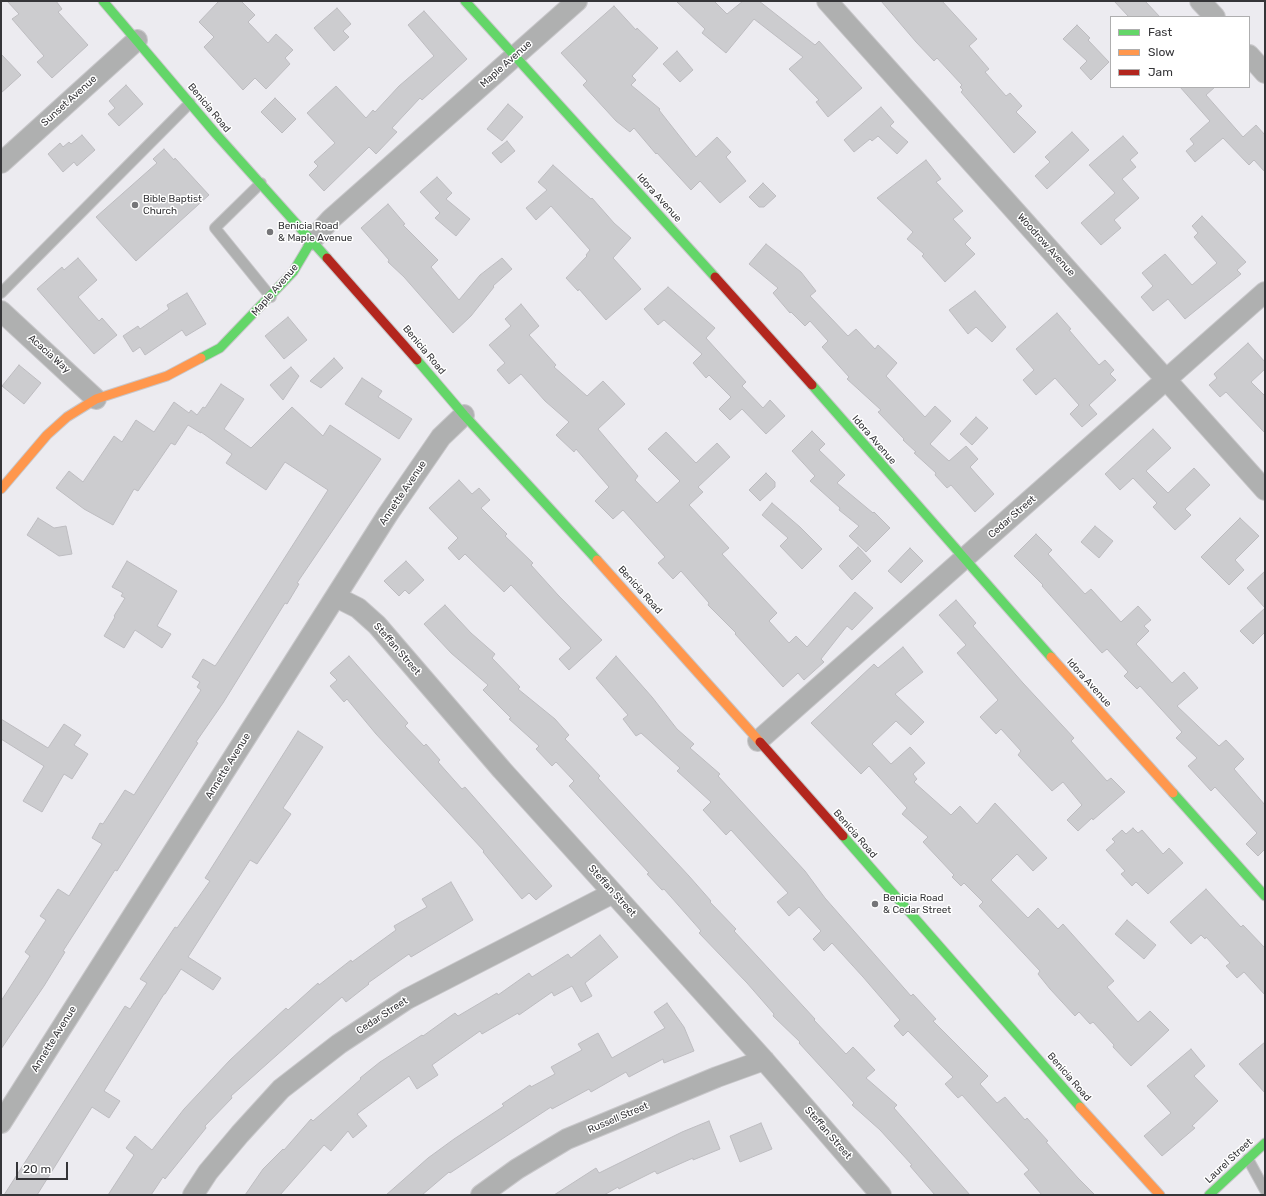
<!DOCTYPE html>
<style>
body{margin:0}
#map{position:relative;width:1266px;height:1196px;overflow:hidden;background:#ecebf0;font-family:Rubik,sans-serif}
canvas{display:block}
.frame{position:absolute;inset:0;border:2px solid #353538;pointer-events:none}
.legend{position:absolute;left:1110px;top:16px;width:140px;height:72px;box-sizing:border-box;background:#fff;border:1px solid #aeaeaf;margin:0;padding:5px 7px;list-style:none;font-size:12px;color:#353538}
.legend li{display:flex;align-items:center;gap:8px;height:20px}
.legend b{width:20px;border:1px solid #aeaeaf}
.scale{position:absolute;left:16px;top:1162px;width:52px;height:18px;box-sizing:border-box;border:2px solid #353538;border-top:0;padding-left:5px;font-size:12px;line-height:14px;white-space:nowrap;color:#353538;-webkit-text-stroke:3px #fff;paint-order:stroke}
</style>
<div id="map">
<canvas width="1266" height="1196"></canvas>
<div class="frame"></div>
<ul class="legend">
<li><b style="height:5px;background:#63d668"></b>Fast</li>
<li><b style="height:5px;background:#ff974d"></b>Slow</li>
<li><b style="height:5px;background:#b3261e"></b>Jam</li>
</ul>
<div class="scale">20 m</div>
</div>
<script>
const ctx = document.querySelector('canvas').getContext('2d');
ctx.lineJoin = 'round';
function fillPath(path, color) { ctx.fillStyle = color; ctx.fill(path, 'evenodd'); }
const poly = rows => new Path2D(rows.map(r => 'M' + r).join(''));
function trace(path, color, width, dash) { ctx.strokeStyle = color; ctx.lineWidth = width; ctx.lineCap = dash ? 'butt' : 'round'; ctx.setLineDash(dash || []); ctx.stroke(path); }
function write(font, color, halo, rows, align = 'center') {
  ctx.font = font + ' Rubik,sans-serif'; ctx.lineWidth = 3; ctx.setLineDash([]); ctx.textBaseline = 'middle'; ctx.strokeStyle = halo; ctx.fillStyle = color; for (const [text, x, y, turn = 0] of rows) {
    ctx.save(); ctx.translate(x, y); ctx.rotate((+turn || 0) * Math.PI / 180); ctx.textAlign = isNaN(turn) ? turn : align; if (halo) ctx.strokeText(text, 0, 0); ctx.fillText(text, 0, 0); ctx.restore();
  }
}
const building = poly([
 [7,1,56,1,62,9,58,12,88,45,52,78,37,62,44,56,12,19,19,14,7,1],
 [219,1,241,1,255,15,248,22,268,43,276,34,293,50,285,58,290,64,266,89,255,78,243,90,204,47,214,37,199,22,219,1],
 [676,1,714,1,727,14,743,1,759,1,815,45,819,41,862,88,828,117,816,102,819,100,789,69,803,57,754,19,726,53,702,33,705,29,676,1],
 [881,1,942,1,977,39,969,46,989,69,985,72,1006,96,1010,93,1022,106,1016,112,1036,132,1014,153,961,92,963,90,960,87,962,85,937,58,934,61,916,42,881,1],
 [1114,1,1145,1,1160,17,1129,17,1114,1],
 [614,6,636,30,637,28,658,48,632,76,636,80,631,85,660,109,659,110,696,157,717,137,731,152,726,157,746,181,720,203,700,181,691,190,657,153,656,154,634,128,630,132,616,121,583,85,587,81,561,53,614,6],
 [337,8,351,24,343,31,349,37,334,51,314,28,337,8],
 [424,11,467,59,422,100,420,98,392,128,397,132,376,154,369,147,324,191,309,175,318,166,314,162,335,143,307,113,336,86,366,118,373,110,375,112,399,86,434,56,408,25,424,11],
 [1077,25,1090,38,1088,40,1109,62,1091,80,1080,68,1087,61,1063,39,1077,25],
 [677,51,693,70,680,82,663,64,677,51],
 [1,54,21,75,1,93,1,54],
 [126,85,143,104,119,126,108,114,115,108,109,101,126,85],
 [1180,87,1215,87,1206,95,1243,137,1256,125,1265,135,1265,172,1254,160,1249,165,1223,138,1195,162,1186,151,1194,144,1190,139,1210,121,1180,87],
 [275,98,296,119,282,133,261,112,275,98],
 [508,104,523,117,502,141,487,129,508,104],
 [881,107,894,122,890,126,908,142,897,154,878,136,872,141,870,139,854,152,844,140,881,107],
 [1072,132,1089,150,1047,189,1035,176,1050,162,1045,157,1072,132],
 [82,135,95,150,77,166,74,162,63,172,48,154,60,143,63,147,69,142,71,144,82,135],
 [1123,136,1138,153,1130,160,1136,167,1122,179,1139,198,1114,220,1121,228,1101,245,1081,223,1115,193,1089,165,1123,136],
 [507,141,515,151,501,163,492,153,507,141],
 [164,149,174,160,175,158,209,195,136,261,96,217,157,163,153,159,164,149],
 [926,160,941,179,936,182,963,211,953,219,971,238,965,244,975,254,945,282,922,256,924,254,907,239,913,232,877,198,926,160],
 [553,165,591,199,592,198,614,223,631,238,613,258,641,289,606,320,579,289,578,291,566,278,587,256,586,255,590,250,551,206,536,220,526,208,547,190,538,182,553,165],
 [437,177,452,193,446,199,470,219,456,236,435,218,440,213,420,192,437,177],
 [763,183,776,196,764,207,759,207,749,197,763,183],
 [388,204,405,224,403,225,438,260,431,267,459,300,480,275,502,258,512,269,493,286,494,287,471,316,453,333,404,277,388,262,389,260,361,228,388,204],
 [1202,216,1246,262,1237,270,1241,274,1185,319,1168,299,1153,311,1141,297,1153,286,1142,273,1165,254,1192,285,1217,263,1194,237,1198,233,1192,226,1202,216],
 [766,244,801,272,816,291,810,296,848,336,856,329,875,349,878,345,897,363,886,376,925,417,935,406,951,421,930,444,949,461,966,446,978,459,970,467,994,494,975,512,951,485,947,488,935,475,936,473,914,453,916,452,903,440,904,439,878,412,881,410,847,379,849,377,822,347,828,341,810,321,805,326,791,312,790,313,773,293,778,288,749,264,766,244],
 [78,258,97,280,78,297,99,321,102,318,117,335,94,354,37,289,62,267,64,270,78,258],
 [668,287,715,328,706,338,746,382,742,386,763,408,770,400,785,416,766,434,742,409,730,420,719,409,731,397,709,375,706,378,693,363,702,354,664,320,658,325,644,309,668,287],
 [975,291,1006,327,992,342,976,327,968,334,949,310,975,291],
 [187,293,206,324,186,336,182,330,145,355,140,347,133,352,123,336,138,326,140,329,169,309,167,305,187,293],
 [521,304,539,326,529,335,556,365,554,367,587,396,603,381,625,404,598,429,638,476,635,480,657,503,680,481,648,449,666,432,696,463,717,443,730,457,698,487,703,492,689,505,729,548,722,554,777,613,769,621,789,643,796,636,807,647,855,592,873,608,852,630,847,626,821,659,824,662,804,680,798,673,783,687,735,634,736,633,708,605,709,603,681,571,673,579,658,563,665,557,623,510,613,519,595,501,609,487,576,449,574,452,556,435,569,422,545,401,521,374,509,384,497,370,505,363,489,345,511,326,505,319,521,304],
 [1057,313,1071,329,1069,330,1099,365,1105,360,1114,370,1110,374,1116,380,1089,405,1097,414,1082,427,1070,414,1079,405,1055,378,1036,395,1023,380,1034,370,1016,349,1057,313],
 [288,317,307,340,284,359,265,336,288,317],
 [1248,343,1265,362,1265,369,1251,382,1265,396,1265,433,1226,392,1220,397,1209,385,1217,378,1214,374,1248,343],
 [334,358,343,368,321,388,310,381,334,358],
 [19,365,41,383,24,404,2,386,19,365],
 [291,367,299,376,283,400,270,385,291,367],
 [362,378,382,391,378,397,412,419,399,439,345,404,362,378],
 [221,384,244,399,224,429,251,448,292,407,323,436,330,425,381,459,297,583,299,584,287,604,285,603,223,703,196,742,198,743,117,871,115,870,63,951,65,952,44,986,1,1049,1,1001,30,956,25,952,46,920,40,916,58,889,69,896,102,844,92,838,100,823,103,824,125,790,134,795,201,690,197,687,200,682,192,677,203,659,215,666,218,662,328,490,285,462,266,490,226,463,232,454,201,432,201,433,188,425,175,445,171,443,138,491,134,489,113,525,84,509,56,488,69,471,83,482,114,436,122,442,136,420,154,432,174,402,189,413,191,410,197,415,203,407,205,408,221,384],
 [976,417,988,428,972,445,960,434,976,417],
 [1153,429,1171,448,1146,471,1168,493,1194,468,1210,485,1185,509,1191,515,1175,530,1153,507,1157,503,1133,478,1120,490,1105,474,1153,429],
 [812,431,825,444,819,450,845,475,837,483,873,513,874,512,890,528,866,552,849,536,859,526,839,510,840,508,810,481,815,476,792,451,812,431],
 [766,473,775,482,775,487,760,501,749,490,766,473],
 [459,480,472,494,479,488,490,500,481,508,507,534,505,536,533,563,531,565,558,595,602,640,569,670,559,659,571,648,511,585,504,592,465,554,459,560,448,548,458,538,429,508,459,480],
 [772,503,800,527,822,549,802,569,780,546,788,538,762,515,772,503],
 [38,518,54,528,66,526,72,554,59,556,27,535,38,518],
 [1240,518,1259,536,1235,560,1244,570,1229,585,1201,557,1240,518],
 [1095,526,1113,541,1099,558,1081,542,1095,526],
 [1036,534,1052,550,1048,554,1085,594,1091,589,1121,622,1138,606,1151,620,1144,626,1149,631,1136,644,1172,683,1184,672,1198,688,1177,706,1219,746,1226,740,1244,759,1234,769,1265,805,1265,849,1258,856,1246,844,1257,833,1215,787,1211,791,1188,766,1197,758,1176,738,1182,732,1140,686,1137,689,1124,676,1128,672,1107,649,1102,653,1042,586,1043,585,1014,556,1036,534],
 [858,547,871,561,852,580,839,566,858,547],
 [910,548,923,561,901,583,888,571,910,548],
 [127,561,177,591,157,626,171,634,162,648,135,630,124,648,104,636,115,617,114,616,125,598,121,596,123,593,112,587,127,561],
 [406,561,424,580,409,594,405,590,399,596,384,581,406,561],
 [1265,571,1265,632,1253,644,1240,631,1265,608,1247,588,1265,571],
 [956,600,976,623,973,626,1023,683,1074,738,1071,741,1107,781,1111,778,1125,792,1093,820,1092,818,1078,831,1067,820,1082,805,1063,782,1052,791,1018,755,1021,751,1001,729,996,734,980,717,998,700,957,653,966,645,939,615,956,600],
 [445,605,471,633,495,654,492,658,520,687,518,689,555,719,569,735,565,739,600,776,598,778,689,876,711,901,710,902,736,929,734,931,815,1019,814,1020,846,1054,853,1047,875,1070,866,1078,897,1105,894,1108,970,1195,935,1195,910,1166,912,1165,880,1130,852,1105,854,1103,799,1043,800,1042,773,1016,774,1014,747,983,699,933,701,931,664,889,662,890,647,874,649,873,569,786,574,781,556,762,552,766,536,749,539,746,509,719,511,718,483,690,488,685,451,653,424,624,445,605],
 [903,647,923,672,895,694,924,722,911,735,896,721,872,744,891,764,910,747,925,763,913,774,917,779,914,782,951,815,960,806,977,824,995,803,1047,858,1033,871,1017,854,991,880,1028,918,1038,908,1058,929,1063,924,1114,981,1107,987,1138,1022,1150,1011,1169,1030,1131,1066,1113,1047,1114,1045,1093,1022,1090,1024,1079,1012,1075,1016,1050,989,1038,974,1040,971,979,906,983,902,964,883,961,886,952,877,954,875,923,842,928,837,902,814,907,808,869,766,861,774,811,723,874,664,878,668,903,647],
 [349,656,408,723,405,726,424,746,426,744,440,760,438,762,462,789,465,787,552,886,536,900,529,893,522,899,483,852,484,851,376,734,347,699,344,702,330,686,337,680,330,673,349,656],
 [616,656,652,697,677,729,694,744,690,748,720,774,718,776,805,871,825,898,911,996,913,994,936,1019,933,1021,988,1076,980,1084,997,1103,1005,1097,1025,1120,1027,1118,1048,1141,1046,1142,1078,1178,1095,1195,1042,1195,1024,1174,1029,1170,962,1095,958,1098,945,1084,953,1077,908,1031,903,1036,894,1026,900,1020,863,977,832,943,824,951,813,939,821,931,799,907,789,916,777,902,788,893,731,830,726,835,703,810,711,802,677,771,680,768,641,733,636,736,623,719,628,715,596,678,616,656],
 [1,719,48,748,64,724,81,735,74,745,88,754,72,779,64,774,42,812,23,801,44,766,1,739,1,719],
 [298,731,323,747,283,808,291,814,257,864,250,860,188,957,221,978,213,990,181,969,165,994,164,994,104,1091,120,1101,109,1118,92,1107,37,1195,4,1195,125,1006,130,1009,147,983,140,979,175,927,177,928,210,881,205,878,298,731],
 [1133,828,1138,833,1142,830,1163,854,1169,848,1183,863,1148,894,1136,882,1132,886,1121,874,1125,871,1106,850,1115,842,1112,839,1122,830,1126,834,1133,828],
 [451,882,473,920,411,957,409,954,368,983,369,984,346,1002,342,997,231,1096,232,1098,205,1126,206,1128,165,1179,163,1177,151,1195,108,1195,134,1155,126,1148,135,1136,152,1150,184,1109,230,1060,262,1030,286,1008,288,1010,318,983,319,985,351,960,352,962,396,930,394,926,427,907,422,899,451,882],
 [1206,889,1241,927,1243,925,1265,948,1265,995,1244,972,1237,978,1226,966,1230,963,1206,937,1205,939,1201,935,1191,944,1170,922,1206,889],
 [1127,920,1156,945,1144,959,1115,934,1127,920],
 [600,935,618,957,585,983,592,996,581,1002,572,986,554,996,552,992,519,1015,518,1013,482,1034,480,1031,432,1065,438,1075,417,1089,409,1076,357,1114,367,1126,353,1138,348,1131,331,1151,324,1145,280,1195,245,1195,263,1169,283,1149,284,1150,311,1119,313,1121,361,1079,360,1078,380,1062,422,1035,423,1036,455,1013,458,1016,497,993,498,995,529,973,532,977,568,954,571,958,600,935],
 [667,1003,684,1027,694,1051,664,1063,663,1059,629,1077,626,1072,591,1092,589,1089,552,1109,551,1107,450,1173,449,1172,422,1195,386,1195,428,1158,454,1139,504,1106,502,1104,530,1085,531,1087,555,1074,551,1067,582,1050,578,1044,598,1033,612,1058,665,1028,654,1012,667,1003],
 [1265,1042,1265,1093,1239,1064,1265,1042],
 [1191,1049,1205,1066,1194,1076,1218,1101,1192,1126,1195,1128,1162,1156,1144,1136,1171,1113,1147,1086,1191,1049],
 [709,1121,720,1149,693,1160,693,1158,657,1174,655,1171,619,1189,618,1187,604,1195,554,1195,596,1168,599,1173,682,1132,709,1121],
 [761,1123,772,1149,740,1162,730,1136,761,1123]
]);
fillPath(building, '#cccccf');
trace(building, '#bdbcc0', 1);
const lane = poly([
 [261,183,215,228,271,297],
 [1,293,190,103],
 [1248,1159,1265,1190]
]);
const street = poly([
 [827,1,1265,490],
 [1200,1,1215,17],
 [1249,55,1265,73],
 [1,163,137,40],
 [312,240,331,219,577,1],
 [1,311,96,399],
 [336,597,358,608,377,625,502,770,764,1060,881,1195],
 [758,741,1265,292],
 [1,1123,388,514,441,437,464,415],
 [193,1195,208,1172,240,1134,281,1089,339,1044,407,999,613,893],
 [481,1195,517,1169,567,1139,717,1077,764,1060]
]);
const fast = poly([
 [103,1,216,134,327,258],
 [465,1,715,277],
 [201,358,220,348,293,272,312,240],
 [417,360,464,415,597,560],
 [812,385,1051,657],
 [1173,793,1265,896],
 [843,836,1080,1107],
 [1209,1195,1265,1143]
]);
const slow = poly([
 [1,489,47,435,67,417,96,399,167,376,201,358],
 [597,560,760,742],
 [1051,657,1173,793],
 [1080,1107,1160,1195]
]);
const jam = poly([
 [327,258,417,360],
 [715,277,812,385],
 [760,742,843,836]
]);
trace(lane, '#c8c7ca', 12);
trace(street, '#c8c7ca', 22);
trace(fast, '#c8c7ca', 11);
trace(slow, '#c8c7ca', 11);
trace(jam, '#c8c7ca', 11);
trace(lane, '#afb0b0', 10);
trace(street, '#afb0b0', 20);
trace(fast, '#63d668', 9);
trace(slow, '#ff974d', 9);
trace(jam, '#b3261e', 9);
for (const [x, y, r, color] of [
 [135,205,4,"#757578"],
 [270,232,4,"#757578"],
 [875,904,4,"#757578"]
]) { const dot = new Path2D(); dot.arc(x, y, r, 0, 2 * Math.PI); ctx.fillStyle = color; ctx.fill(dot); trace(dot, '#fff', 1.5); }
write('10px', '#353538', '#fff', [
 ["Maple Avenue",506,64,-42],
 ["Sunset Avenue",69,101,-42],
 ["Benicia Road",209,108,50],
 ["Idora Avenue",659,198,48],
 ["Woodrow Avenue",1046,245,48],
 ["Maple Avenue",275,290,-49],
 ["Benicia Road",424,350,50],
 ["Acacia Way",49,354,42],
 ["Idora Avenue",874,440,49],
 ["Annette Avenue",403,493,-56],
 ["Cedar Street",1012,517,-41],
 ["Benicia Road",640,590,48],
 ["Steffan Street",397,649,49],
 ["Idora Avenue",1089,683,48],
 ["Annette Avenue",228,766,-58],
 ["Benicia Road",855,834,49],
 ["Steffan Street",612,891,48],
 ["Cedar Street",382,1016,-33],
 ["Annette Avenue",54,1039,-58],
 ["Benicia Road",1069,1077,49],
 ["Russell Street",618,1118,-23],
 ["Steffan Street",828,1133,49],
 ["Laurel Street",1229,1161,-43]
]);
write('10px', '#353538', '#fff', [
 ["Bible Baptist",143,199],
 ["Church",143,211],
 ["Benicia Road",278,226],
 ["& Maple Avenue",278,238],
 ["Benicia Road",883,898],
 ["& Cedar Street",883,910]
], 'left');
</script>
